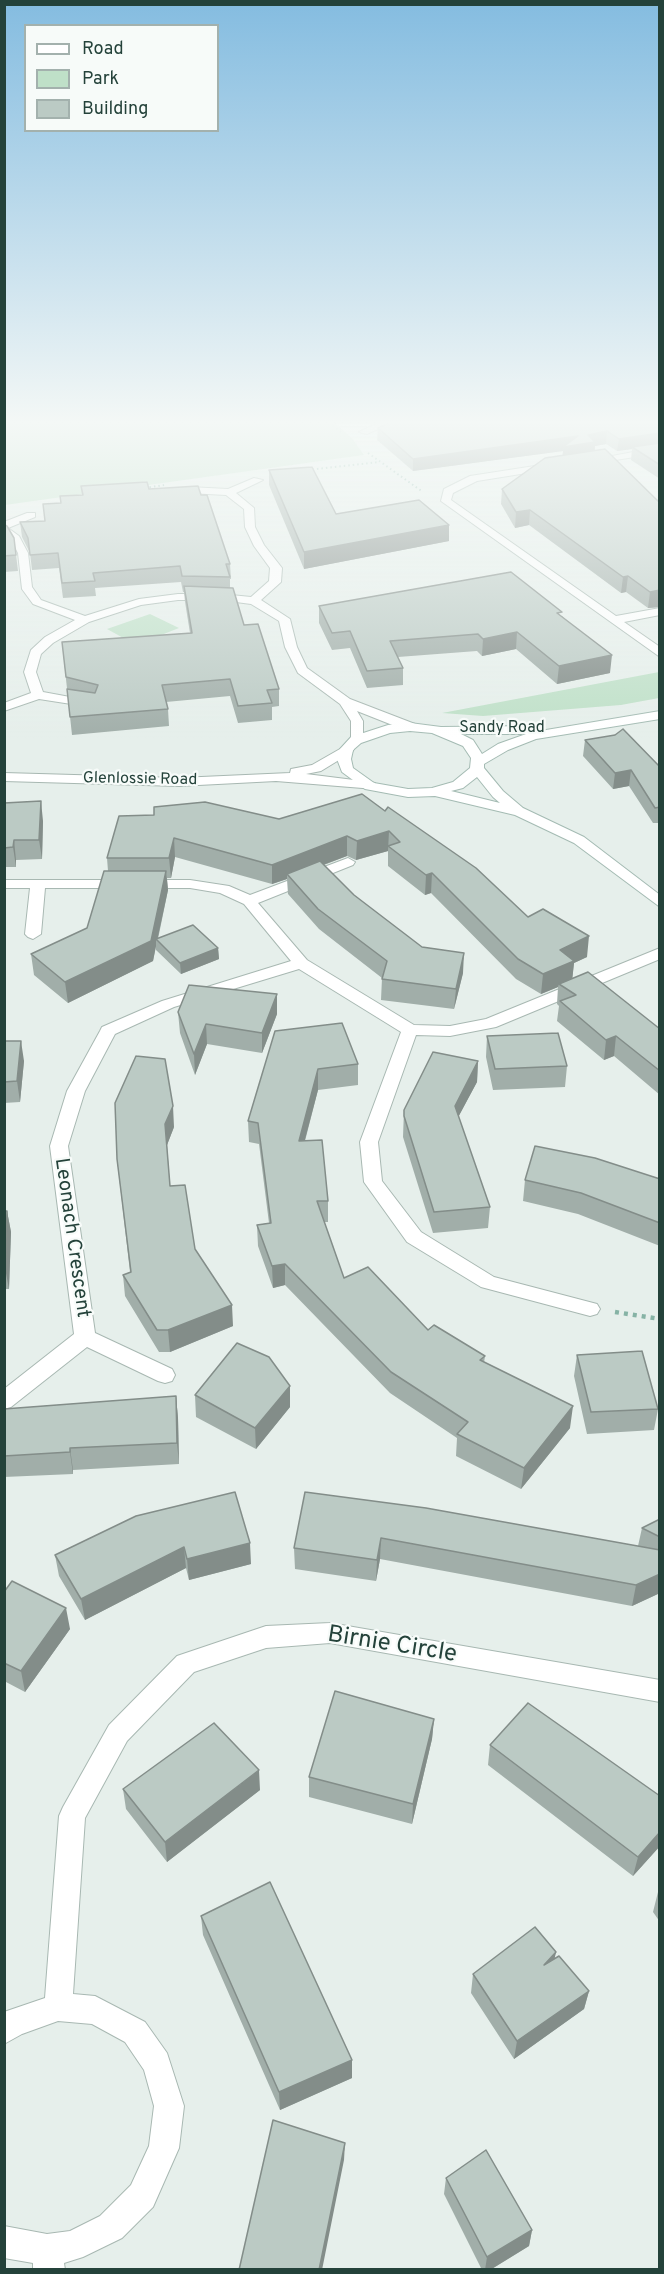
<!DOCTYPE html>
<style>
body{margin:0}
#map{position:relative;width:664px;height:2274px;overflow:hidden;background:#e6efeb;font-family:Overpass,sans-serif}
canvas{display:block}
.frame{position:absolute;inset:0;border:6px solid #24423a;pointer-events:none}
.legend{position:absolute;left:24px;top:24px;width:195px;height:108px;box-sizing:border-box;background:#f7fbf9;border:2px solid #a3b1ad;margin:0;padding:8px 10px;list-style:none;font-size:18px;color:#24423a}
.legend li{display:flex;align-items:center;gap:12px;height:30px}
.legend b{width:30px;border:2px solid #a3b1ad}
</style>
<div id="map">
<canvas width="664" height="2274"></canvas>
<div class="frame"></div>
<ul class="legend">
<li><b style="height:8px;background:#fff"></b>Road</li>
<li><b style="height:16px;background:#bfe0c8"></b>Park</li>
<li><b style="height:16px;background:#bbcac4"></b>Building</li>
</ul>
</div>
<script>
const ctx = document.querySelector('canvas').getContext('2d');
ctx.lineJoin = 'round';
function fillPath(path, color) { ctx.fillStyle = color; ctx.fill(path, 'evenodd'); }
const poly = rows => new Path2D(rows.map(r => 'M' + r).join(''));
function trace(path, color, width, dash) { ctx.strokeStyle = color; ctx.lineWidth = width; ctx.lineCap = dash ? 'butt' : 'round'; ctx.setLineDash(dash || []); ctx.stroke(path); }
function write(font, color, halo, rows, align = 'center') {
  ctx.font = font + ' Overpass,sans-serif'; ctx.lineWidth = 4.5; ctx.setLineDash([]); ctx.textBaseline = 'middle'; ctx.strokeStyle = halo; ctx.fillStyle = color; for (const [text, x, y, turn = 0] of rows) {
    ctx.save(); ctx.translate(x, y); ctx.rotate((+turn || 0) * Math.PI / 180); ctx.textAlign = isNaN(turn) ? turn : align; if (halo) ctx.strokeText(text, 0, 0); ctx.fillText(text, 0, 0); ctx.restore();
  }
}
fillPath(poly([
 [4,423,335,423,352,438,364,455,5,505],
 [150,614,179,628,136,645,107,629],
 [659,672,659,698,621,705,483,716,442,713]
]), '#bfe0c8');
const street = poly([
 [378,423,391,423,367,434,359,432,378,423],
 [660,447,660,453,590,464,585,461,660,447],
 [554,463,559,466,558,468,477,481,453,493,451,500,616,616,660,608,660,615,624,622,660,647,660,657,441,501,444,489,470,476,554,463],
 [254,478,263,480,236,493,254,508,255,527,264,545,282,568,281,582,261,600,290,619,297,647,307,668,350,699,415,724,415,730,405,730,357,711,363,721,363,740,356,744,351,743,351,721,340,704,298,673,285,647,279,621,251,604,221,600,178,600,141,605,89,622,53,643,41,654,36,672,43,692,97,702,97,708,39,699,4,711,4,703,31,693,24,672,31,650,45,637,75,620,33,604,22,589,18,553,11,540,4,535,4,522,27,513,35,513,35,517,8,528,19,536,28,553,32,587,41,600,85,616,139,599,178,594,221,594,251,597,269,581,270,568,254,546,245,527,244,509,226,495,189,493,184,490,189,487,228,489,254,478],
 [347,745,354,749,352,752,321,771,306,774,370,782,375,783,375,789,276,781,179,786,4,781,4,773,179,778,290,773,291,769,312,765,347,745],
 [348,858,355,862,353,865,258,903,307,960,414,1025,450,1026,486,1019,660,948,660,959,496,1027,450,1036,416,1035,378,1142,382,1181,421,1232,494,1277,597,1304,600,1309,597,1314,590,1316,481,1287,407,1242,364,1182,360,1142,401,1032,299,969,174,1007,115,1034,85,1091,68,1146,95,1333,172,1369,175,1375,172,1381,165,1383,158,1381,87,1347,11,1407,4,1409,4,1389,74,1334,50,1146,67,1091,100,1031,102,1027,162,1001,291,961,244,904,220,893,190,888,45,888,41,934,33,939,28,937,25,934,30,888,4,888,4,880,190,880,229,886,250,895,348,858],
 [330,1623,660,1680,660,1702,330,1643,266,1648,194,1672,127,1741,85,1818,73,1994,95,1996,145,2022,167,2053,184,2106,179,2148,153,2207,122,2238,83,2257,64,2263,65,2270,33,2270,33,2263,4,2258,4,2226,47,2234,70,2231,100,2216,131,2185,149,2146,154,2106,144,2070,125,2042,92,2024,58,2021,22,2034,4,2044,4,2012,45,1998,59,1816,63,1807,109,1725,177,1656,266,1626,330,1623]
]);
const secondary = poly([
 [660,711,660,719,536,739,508,750,484,764,484,768,503,791,523,808,584,837,660,895,660,907,574,843,515,815,435,796,408,797,365,789,342,772,337,759,340,749,351,737,388,725,410,723,441,727,534,726,540,731,660,711],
 [410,731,432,733,463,746,471,758,470,768,453,782,432,788,408,789,374,783,353,768,351,759,353,750,361,743,390,733,410,731],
 [461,734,526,734,498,744,482,754,473,740,461,734],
 [477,777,493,797,500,803,451,791,463,788,477,777]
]);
trace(street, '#a8b8b2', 2);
trace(secondary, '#a4bbb3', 2);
trace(poly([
 [329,423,341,432],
 [368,453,423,492],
 [308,470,379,462],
 [145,488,164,485]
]), '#86b3a5', 2, [1.5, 3]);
trace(poly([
 [615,1312,660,1319]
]), '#86b3a5', 4.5, [4, 5]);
fillPath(street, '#fff');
fillPath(secondary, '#fff');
fillPath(poly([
 [660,423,660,479,631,460,632,449,617,451,606,444,595,446,595,451,660,503,660,607,648,608,626,592,621,593,529,525,515,528,501,504,502,489,563,456,563,451,413,471,377,440,378,428],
 [269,470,336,514,449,541,304,569,269,485],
 [81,486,149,489,201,495,230,564,231,579,230,579,230,588,244,625,279,689,279,706,272,707,272,720,238,723,230,696,166,702,168,709,169,726,72,735,62,642,190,633,185,602,184,592,183,592,181,582,95,588,96,596,63,598,59,568,32,570,30,553,22,537,20,522,45,521,60,503,82,495],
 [4,524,14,538,18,571,4,572],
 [319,606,562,616,610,673,557,684,516,649,482,656,477,651,398,657,403,668,403,685,367,688,350,648,332,650,319,623],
 [585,740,660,767,660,823,653,823,629,786,613,789,583,756],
 [362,794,528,917,587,957,574,963,572,979,660,1029,660,1095,614,1056,604,1060,557,1021,559,1006,557,1004,558,987,541,994,516,979,431,893,425,895,388,866,388,851,356,860,347,856,324,865,354,895,422,947,463,973,454,1009,381,1000,382,978,319,929,288,894,287,879,272,884,175,857,171,878,167,878,168,890,158,939,218,948,219,959,181,974,156,950,156,946,153,961,68,1003,34,975,31,954,87,928,108,871,107,858,119,816,279,819],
 [4,803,43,821,42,859,16,860,16,867,4,867],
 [178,1012,277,1014,262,1053,207,1044,195,1075,180,1033],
 [275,1031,358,1064,358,1085,318,1090,305,1141,328,1201,328,1222,324,1222,344,1278,428,1330,485,1356,484,1363,570,1428,521,1489,456,1456,457,1438,390,1393,285,1285,273,1288,258,1246,257,1225,269,1223,259,1144,249,1142,248,1121],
 [487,1036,567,1066,565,1087,493,1090,486,1057],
 [4,1041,24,1061,20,1102,4,1103],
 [478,1061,477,1082,458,1117,490,1207,488,1228,433,1233,403,1137,404,1110],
 [174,1127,167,1145,170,1186,195,1249,233,1326,170,1352,159,1352,125,1296,123,1275,130,1272,117,1159],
 [660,1179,660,1246,578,1214,523,1201,525,1180],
 [4,1211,7,1211,11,1232,9,1289,4,1289],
 [577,1355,658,1409,654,1430,587,1434,574,1376],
 [290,1386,290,1407,256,1449,196,1417,195,1395],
 [176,1396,178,1418,179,1464,73,1470,73,1474,4,1477,4,1409],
 [305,1492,638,1546,642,1528,660,1519,660,1593,632,1606,380,1559,376,1581,295,1569,294,1548],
 [136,1516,251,1564,189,1580,186,1568,85,1620,59,1576,55,1555],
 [4,1592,70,1629,25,1692,6,1682,4,1695],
 [434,1719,432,1739,412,1824,309,1797,309,1777],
 [490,1745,660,1796,660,1846,633,1876,488,1765],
 [123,1789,260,1790,167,1862,126,1809],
 [660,1891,660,1922,653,1912,658,1892],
 [201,1916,352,2078,280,2110,203,1935],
 [556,1952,554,1959,589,1991,584,2009,514,2059,471,1993,473,1974],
 [446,2178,532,2230,529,2246,490,2270,482,2270,444,2194]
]), '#a1aea9');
fillPath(poly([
 [607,431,606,444,595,446,594,455,562,459,563,451,413,471,413,459,588,435],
 [660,433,660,445,632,447,632,449,617,451,619,439],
 [530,510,529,525,515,528,516,512],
 [449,525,449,541,304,569,304,552],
 [628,576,626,592,621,593,623,577],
 [660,590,660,607,648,608,650,592],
 [517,632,516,649,482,656,483,639],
 [612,655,610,673,557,684,559,666],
 [631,770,629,786,613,789,615,773],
 [41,801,43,821,42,859,39,840],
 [389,831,388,851,356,860,357,841],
 [347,836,347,856,290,877,287,874,287,879,272,884,272,865],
 [174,838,175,857,171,878,169,858],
 [14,840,16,860,16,867,13,847],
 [166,871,168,890,157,941,156,939,156,946,153,961,68,1003,65,982],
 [432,873,431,893,425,895,426,875],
 [589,936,587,957,574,963,572,982,559,984,558,987,541,994,543,974,560,950],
 [218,948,219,959,181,974,180,963],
 [464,953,463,973,454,1009,456,989],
 [277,994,277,1014,262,1053,262,1033],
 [206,1024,207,1044,195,1075,194,1054],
 [616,1036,614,1056,604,1060,606,1040],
 [21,1041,24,1061,20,1102,17,1081],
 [478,1061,477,1082,453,1127,455,1106],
 [318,1069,318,1090,299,1162,299,1141],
 [173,1106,174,1127,167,1145,165,1124],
 [7,1211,11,1232,9,1289,5,1268],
 [285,1264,285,1285,273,1288,272,1266],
 [232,1305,233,1326,170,1352,168,1330],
 [290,1386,290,1407,256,1449,255,1428],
 [176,1396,178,1418,179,1464,177,1443],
 [573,1406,570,1428,521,1489,524,1468],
 [70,1448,73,1470,73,1474,70,1452],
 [381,1538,380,1559,376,1581,377,1560],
 [250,1543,251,1564,189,1580,187,1559],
 [184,1547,186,1568,85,1620,81,1599],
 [660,1574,660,1593,632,1606,636,1585],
 [66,1608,70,1629,25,1692,21,1671],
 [434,1719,432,1739,412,1824,413,1804],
 [259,1770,260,1790,167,1862,165,1842],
 [660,1832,660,1846,633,1876,638,1857],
 [556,1952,552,1971,544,1965],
 [589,1991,584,2009,514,2059,517,2041],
 [352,2060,352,2078,280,2110,279,2092],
 [345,2143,344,2160,322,2270,319,2270],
 [532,2230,529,2246,490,2270,485,2270,487,2257]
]), '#838d89');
const building = poly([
 [389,423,660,423,660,433,619,439,607,431,588,435,595,442,563,447,578,436,413,459,378,428,389,423],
 [660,443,660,465,632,447,660,443],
 [605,449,660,503,660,590,650,592,628,576,623,577,530,510,516,512,502,489,545,458,605,449],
 [312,467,336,514,419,500,449,525,304,552,269,470,312,467],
 [147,482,149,489,198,486,201,495,207,495,230,564,226,564,230,577,182,576,180,566,93,573,95,581,62,583,58,553,30,555,28,538,20,522,45,521,43,504,61,503,60,496,83,495,81,486,147,482],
 [4,524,7,526,14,538,16,555,4,556,4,524],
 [511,572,562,612,557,613,612,655,559,666,517,632,483,639,478,634,390,641,403,668,367,671,350,631,332,633,319,606,511,572],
 [184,586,233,588,244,625,258,624,279,689,267,690,272,703,238,706,230,679,162,685,168,709,70,717,67,689,95,693,98,685,66,677,62,642,192,633,184,586],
 [623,729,660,767,660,807,655,808,631,770,615,773,585,740,615,735,623,729],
 [362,794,385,811,388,807,476,868,528,917,543,909,589,936,560,950,574,961,543,974,518,959,432,873,426,875,388,846,400,842,389,831,357,841,347,836,272,865,174,838,169,858,107,858,119,816,154,815,154,807,205,802,279,819,362,794],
 [41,801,39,840,14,840,13,847,4,848,4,803,41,801],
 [320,861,354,895,422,947,464,953,456,989,382,979,387,961,318,909,287,874,320,861],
 [104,871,166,871,151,941,65,982,31,954,87,928,104,871],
 [193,925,218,948,180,963,156,939,193,925],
 [588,972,660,1029,660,1071,616,1036,606,1040,560,1001,576,995,559,984,588,972],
 [189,985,277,994,262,1033,206,1024,194,1054,178,1012,189,985],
 [342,1023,358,1064,318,1069,299,1141,322,1140,328,1201,317,1201,344,1278,368,1267,428,1330,434,1325,485,1356,480,1360,573,1406,524,1468,457,1434,468,1422,391,1372,285,1264,272,1266,257,1225,271,1223,258,1123,248,1121,275,1031,342,1023],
 [558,1033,567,1066,495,1069,487,1036,558,1033],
 [4,1041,21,1041,17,1081,4,1082,4,1041],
 [433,1052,478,1061,455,1106,490,1207,434,1212,404,1116,404,1110,433,1052],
 [136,1056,165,1059,173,1106,165,1124,170,1186,185,1185,195,1249,232,1305,168,1330,157,1330,123,1275,131,1272,117,1159,115,1103,136,1056],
 [535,1146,595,1158,660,1179,660,1223,581,1193,525,1180,535,1146],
 [4,1211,7,1211,5,1268,4,1268,4,1211],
 [237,1343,269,1357,290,1386,255,1428,195,1395,237,1343],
 [642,1351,658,1409,591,1412,577,1355,642,1351],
 [176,1396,177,1443,70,1448,70,1452,4,1456,4,1409,176,1396],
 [235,1492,250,1543,187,1559,184,1547,81,1599,55,1555,136,1516,235,1492],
 [305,1492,426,1508,660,1550,660,1574,636,1585,381,1538,377,1560,294,1548,305,1492],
 [660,1519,660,1537,642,1528,660,1519],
 [12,1581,66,1608,21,1671,4,1663,4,1592,12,1581],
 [335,1691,434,1719,413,1804,309,1777,335,1691],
 [528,1703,660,1796,660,1832,638,1857,490,1745,528,1703],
 [214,1723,259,1770,165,1842,123,1789,214,1723],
 [270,1882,352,2060,279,2092,201,1916,270,1882],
 [535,1927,556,1952,544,1965,559,1956,589,1991,517,2041,473,1974,535,1927],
 [273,2120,345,2143,319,2270,239,2270,273,2120],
 [486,2150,532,2230,487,2257,446,2178,486,2150]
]);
fillPath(building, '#bbcac4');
trace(building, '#838d89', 1.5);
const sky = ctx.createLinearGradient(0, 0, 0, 741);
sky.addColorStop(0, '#84bce0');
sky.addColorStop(0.57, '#f4f8f6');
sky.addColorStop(1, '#f4f8f600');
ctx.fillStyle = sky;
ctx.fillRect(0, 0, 664, 741);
write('16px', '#24423a', '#f7fbf9', [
 ["Sandy Road",502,729],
 ["Glenlossie Road",140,780,1]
]);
write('20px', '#24423a', '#f7fbf9', [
 ["Leonach Crescent",71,1238,82]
]);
write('24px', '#24423a', '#f7fbf9', [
 ["Birnie Circle",392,1646,9]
]);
</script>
